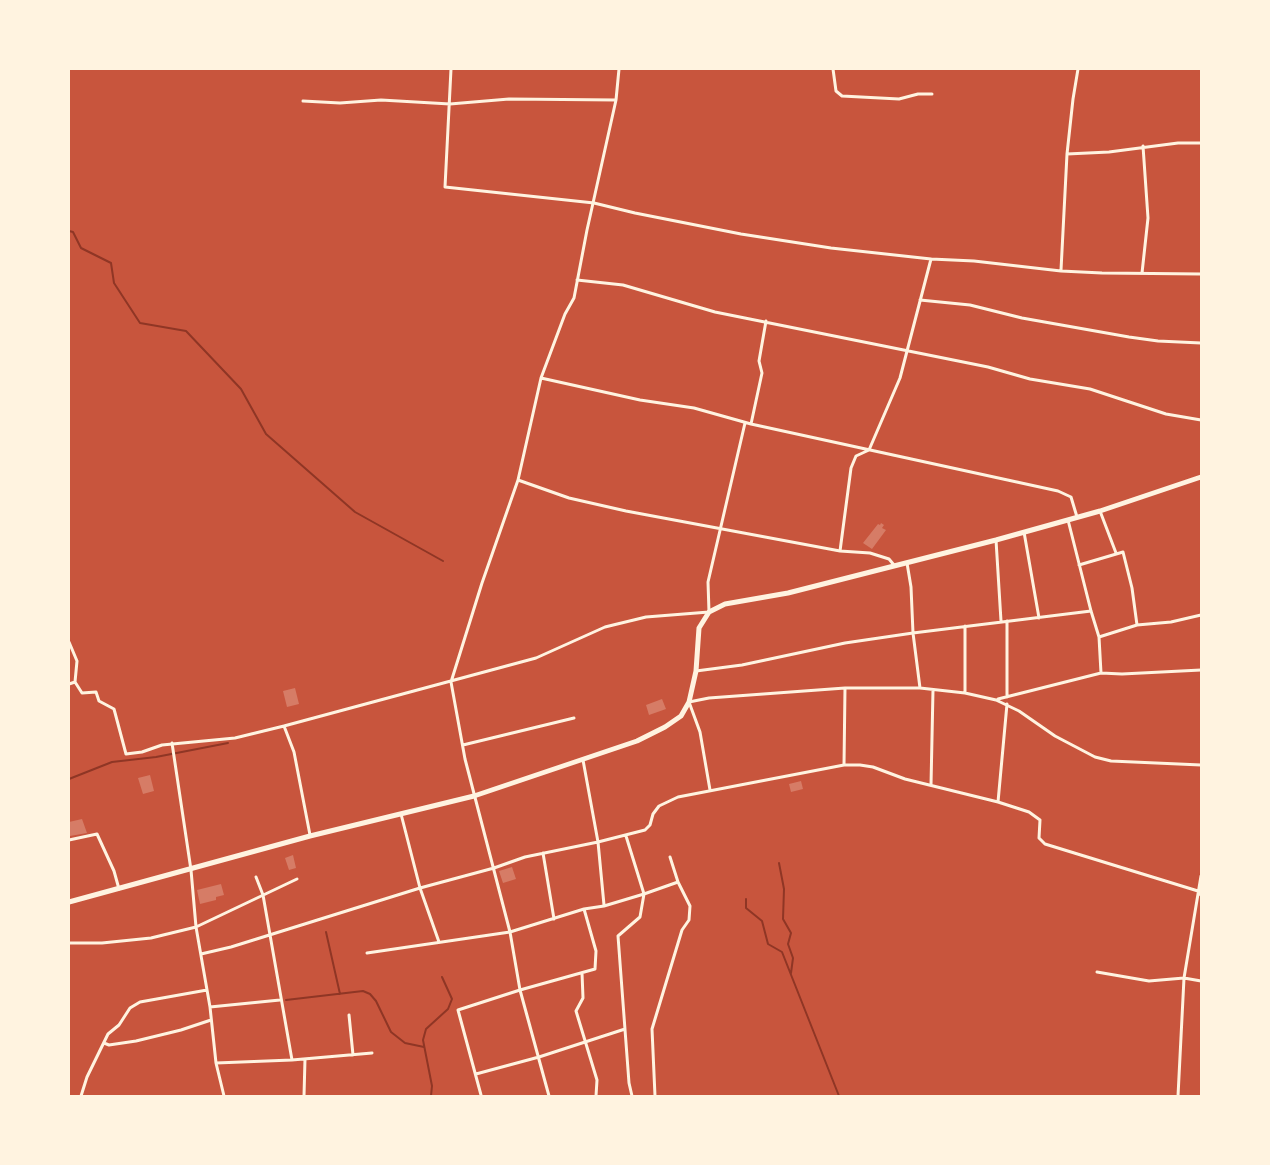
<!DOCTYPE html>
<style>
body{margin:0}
#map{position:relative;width:1270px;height:1165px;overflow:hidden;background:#c8553d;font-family:Ubuntu,sans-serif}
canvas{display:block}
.frame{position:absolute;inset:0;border:70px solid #fff3e0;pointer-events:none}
</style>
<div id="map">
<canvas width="1270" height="1165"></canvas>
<div class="frame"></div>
</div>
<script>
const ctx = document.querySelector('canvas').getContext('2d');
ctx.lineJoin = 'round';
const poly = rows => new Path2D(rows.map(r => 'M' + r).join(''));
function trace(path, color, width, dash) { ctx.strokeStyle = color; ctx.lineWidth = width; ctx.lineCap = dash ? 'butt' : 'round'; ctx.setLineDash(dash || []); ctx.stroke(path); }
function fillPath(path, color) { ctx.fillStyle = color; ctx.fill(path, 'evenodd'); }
trace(poly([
 [69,231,73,232,81,248,111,263,114,283,140,323,186,331,241,389,266,434,355,512,443,561],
 [69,779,112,762,156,757,228,743],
 [779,863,784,889,783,919,791,933,788,944,793,958,791,973],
 [746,899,746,908,762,921,768,944,782,952,839,1096],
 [326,932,340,994],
 [286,1000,363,991,370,994,376,1001,391,1032,405,1043,424,1047],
 [431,1096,432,1086,423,1040,426,1029,448,1009,452,999,442,977]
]), '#8f3625', 2);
fillPath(poly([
 [881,523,884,525,882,528,886,530,872,549,863,543,878,524,880,525],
 [295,688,299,704,287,707,283,691],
 [662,699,666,709,649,715,646,705],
 [150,775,154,791,143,794,138,778],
 [801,781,803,789,791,792,789,784],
 [82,819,87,833,70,836,69,822],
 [293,855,296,868,289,870,285,858],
 [512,867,516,879,503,883,499,871],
 [221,884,224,895,216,897,216,900,200,904,197,890]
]), '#d67c66');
trace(poly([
 [451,69,445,187,594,203,635,213,741,234,831,248,931,259,974,261,1061,271,1102,273,1201,274],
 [833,69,836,91,842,96,899,99,918,94,932,94],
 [303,101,340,103,381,100,450,104,509,99,616,100],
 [1067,154,1109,152,1178,143,1201,143],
 [1061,270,1067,154,1073,99,1078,69],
 [1142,273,1148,218,1143,146],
 [577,280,623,285,715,312,988,367,1030,379,1090,389,1166,414,1201,420],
 [920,300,970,305,1022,318,1129,337,1158,341,1201,343],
 [541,378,640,400,694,408,751,424,1058,491,1071,497,1077,517],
 [751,424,762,373,759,361,766,321],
 [518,480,569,498,626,511,840,551],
 [1100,511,1116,553],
 [1024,532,1039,618],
 [996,540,1001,621],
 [907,563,911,587,913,633,920,688],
 [894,565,889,559,870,553,840,551,851,468,856,456,869,450,900,378,931,259],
 [1079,565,1123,552,1132,588,1137,625],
 [1007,621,1007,697],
 [1099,637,1137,625,1171,622,1201,615],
 [69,642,77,661,75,682,82,693,96,692,99,701,114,709,126,754,142,752,162,745,235,738,284,726,536,658,605,627,646,617,709,612,708,582,745,423],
 [696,671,742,665,845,643,913,633,1091,611],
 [1101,673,1122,674,1201,670],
 [69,684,75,682],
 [965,693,965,626],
 [998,699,1101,673,1099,637,1091,611,1068,520],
 [284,726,294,752,310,835],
 [172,743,191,870,196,927,210,1007,216,1063,224,1096],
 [463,745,574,718],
 [583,760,598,842,604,905],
 [844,765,845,688],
 [931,785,933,690],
 [710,790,700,732,689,702,709,698,845,688,920,688,965,693,996,700,1019,711,1055,736,1095,757,1111,761,1201,765],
 [998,802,1007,704],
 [401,814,420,888,439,942],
 [626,836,644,894,640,917,618,936,629,1083,632,1096],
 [69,840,97,834,114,871,119,889],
 [543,853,554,919],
 [256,877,263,895,292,1060],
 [69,943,102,943,151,938,196,927,297,879],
 [367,953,510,932,584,909,604,906,644,894,678,882,670,857],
 [201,954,231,947,420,888,494,868,525,857,598,842,645,830,650,825,653,814,659,806,678,797,844,765,860,765,873,767,905,779,998,802,1029,812,1040,820,1039,838,1045,844,1198,891,1201,895],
 [1097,972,1149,981,1184,978,1201,981],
 [582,973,583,998,576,1011,597,1080,596,1096],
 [210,1007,280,1000],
 [349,1015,353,1055],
 [104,1043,109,1045,136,1041,181,1030,211,1020],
 [216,1063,292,1060,372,1053],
 [476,1074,539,1057,625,1029],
 [481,1095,458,1010,520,990,595,969,596,951,584,909],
 [81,1096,87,1077,108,1034,119,1025,130,1008,140,1002,207,990],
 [304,1096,305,1059],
 [549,1096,520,990,510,932,465,759,451,682,482,583,518,480,541,378,565,314,574,298,587,230,616,100,619,69],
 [655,1096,652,1029,682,930,689,920,690,906,678,882],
 [1178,1096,1184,978,1201,876]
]), '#fff3e0', 3);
trace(poly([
 [69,902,310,836,474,796,637,741,665,727,681,716,689,702,696,671,699,628,709,612,725,604,788,593,996,540,1100,511,1201,477]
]), '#fff3e0', 5);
</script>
